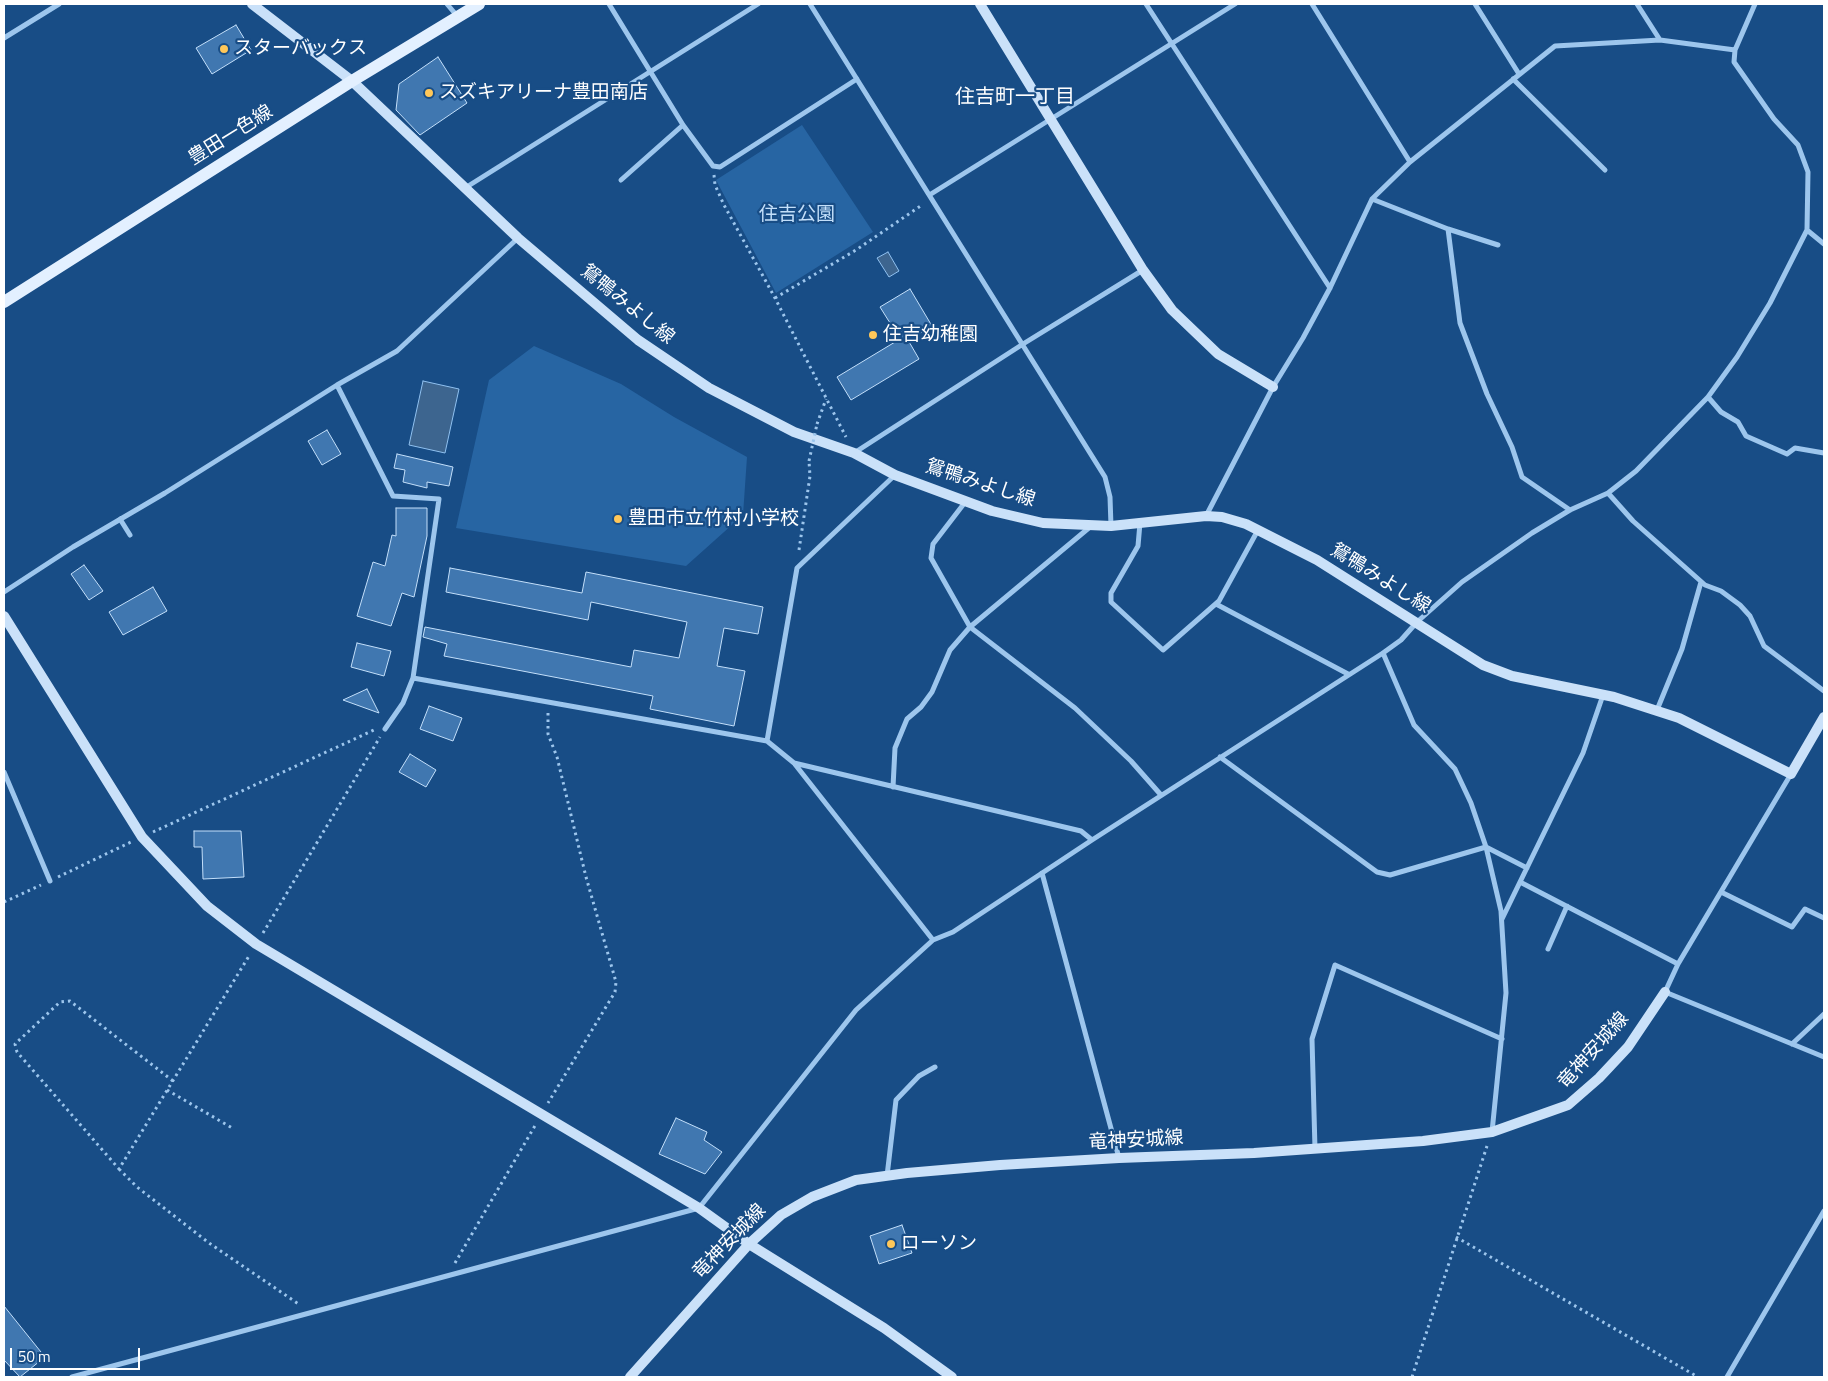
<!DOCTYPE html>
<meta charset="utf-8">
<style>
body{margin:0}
#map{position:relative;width:1828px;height:1381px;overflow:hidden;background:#184d86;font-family:"Titillium Web",sans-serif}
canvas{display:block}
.frame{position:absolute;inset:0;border:5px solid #fff;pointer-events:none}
.scale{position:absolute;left:10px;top:1348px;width:130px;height:22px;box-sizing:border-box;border:2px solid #fff;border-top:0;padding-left:6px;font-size:15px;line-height:18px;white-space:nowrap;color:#fff;-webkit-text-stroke:4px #184d86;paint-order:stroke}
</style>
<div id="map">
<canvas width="1828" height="1381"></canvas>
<div class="frame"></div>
<div class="scale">50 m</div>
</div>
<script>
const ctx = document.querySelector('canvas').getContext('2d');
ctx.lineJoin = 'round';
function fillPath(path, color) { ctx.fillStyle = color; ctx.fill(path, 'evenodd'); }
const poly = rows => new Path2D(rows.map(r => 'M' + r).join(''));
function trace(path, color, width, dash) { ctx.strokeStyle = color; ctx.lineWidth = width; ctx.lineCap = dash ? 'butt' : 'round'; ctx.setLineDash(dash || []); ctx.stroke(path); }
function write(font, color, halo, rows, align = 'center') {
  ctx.font = font + ' "Titillium Web","Noto Sans JP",sans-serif'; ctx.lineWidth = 4.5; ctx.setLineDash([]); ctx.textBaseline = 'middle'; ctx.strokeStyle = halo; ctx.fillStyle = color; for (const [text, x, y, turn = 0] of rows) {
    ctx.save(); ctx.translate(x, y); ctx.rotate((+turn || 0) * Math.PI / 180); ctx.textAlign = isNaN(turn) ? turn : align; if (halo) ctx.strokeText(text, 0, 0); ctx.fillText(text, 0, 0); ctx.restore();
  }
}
fillPath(poly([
 [802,125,873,232,776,293,716,180],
 [534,346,621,384,674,417,747,457,743,515,686,566,456,528,489,380]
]), '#2765a3');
const water = poly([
 [888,252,899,271,889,277,877,258,888,252],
 [423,381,459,389,445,453,409,445,423,381]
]);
fillPath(water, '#3d658f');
trace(water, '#90c1f0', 1);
const building = poly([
 [236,25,251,50,212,74,196,48,236,25],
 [438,57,467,103,420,135,396,110,399,84,438,57],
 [910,289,932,326,908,340,919,359,851,400,837,377,900,339,880,307,910,289],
 [327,430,341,454,322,465,308,441,327,430],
 [397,454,453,467,449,486,427,482,427,488,403,482,405,470,394,468,397,454],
 [396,508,427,508,427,536,414,597,402,593,391,626,357,616,373,562,385,566,392,535,396,536,396,508],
 [84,565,103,591,89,600,71,574,84,565],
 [450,568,582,593,586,572,763,607,758,634,724,628,717,666,745,671,734,726,650,709,653,696,444,656,447,644,423,637,425,627,631,667,634,650,679,658,687,622,591,602,588,620,446,592,450,568],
 [153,587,167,611,123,635,109,612,153,587],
 [357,643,391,651,384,676,351,667,357,643],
 [367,689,379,713,343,700,367,689],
 [429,706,462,718,453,741,420,729,429,706],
 [410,754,436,770,426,787,399,772,410,754],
 [194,831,241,831,244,877,203,879,202,847,194,847,194,831],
 [676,1118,707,1132,704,1140,722,1152,705,1174,659,1154,676,1118],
 [902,1225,912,1253,879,1264,870,1236,902,1225],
 [4,1306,45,1357,20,1377,4,1360,4,1306]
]);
fillPath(building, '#4077b0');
trace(building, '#c3dffa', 1);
trace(poly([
 [714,175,715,185,724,205,775,298,846,437],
 [775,298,856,250,922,205],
 [817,424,826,399],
 [799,550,810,476,809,461],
 [548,713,548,734,557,757,586,877,616,982,615,992,548,1103],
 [153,832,374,730],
 [58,877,131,842],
 [4,902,41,885],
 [263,933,380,737],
 [173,1081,70,1001,60,1002,15,1044,17,1052,119,1169,249,956],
 [167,1090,234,1129],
 [119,1169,137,1187,209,1243,300,1305],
 [1456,1237,1698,1377],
 [455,1263,536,1124],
 [1412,1377,1487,1146]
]), '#9dc6ed', 3, [2.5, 4]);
trace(poly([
 [447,4,458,17],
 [609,4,683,125,713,166,720,167,857,79],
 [810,4,1105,477,1110,497,1111,526],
 [1146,4,1330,288],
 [1312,4,1410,162],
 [1475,4,1519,74],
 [1637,4,1660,40],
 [4,38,59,4],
 [1513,79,1605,170],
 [621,180,683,125],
 [465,188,758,4],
 [931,194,1235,4],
 [1372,199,1448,229,1498,245],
 [1448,229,1460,323,1487,394,1512,447,1522,477,1570,510],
 [1807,230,1824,244],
 [337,385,393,496,439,499,413,678,403,703,385,729],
 [1708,397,1721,412,1738,422,1746,436,1787,454,1795,448,1824,453],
 [854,453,1023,344,1143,270],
 [1608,493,1633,521,1705,585,1721,591,1740,605,1750,616,1764,646,1824,691],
 [966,501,933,544,931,558,970,627,1075,708,1131,761,1161,795],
 [1206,516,1273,387,1303,338,1330,288,1372,199,1410,162,1555,46,1660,40,1735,50],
 [120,519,130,535],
 [1140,523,1138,546,1111,593,1111,602,1163,650,1219,601,1258,530],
 [4,592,73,547,165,493,337,385,397,351,518,238],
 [1216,604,1348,674],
 [1383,653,1414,725,1455,769,1471,803,1486,847,1501,911,1506,993,1492,1132],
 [413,678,767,741,794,763,933,940],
 [1657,710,1682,649,1701,582],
 [767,741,797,568,895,475],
 [1220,757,1377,872,1390,875,1486,847,1527,868],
 [794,763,1081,831,1092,840],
 [4,772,50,881],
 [1791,774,1678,964,1665,992,1824,1057],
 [893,787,895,748,907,719,921,707,932,692,950,650,970,627,1090,527],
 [1042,873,1119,1158],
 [1520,882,1583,753,1603,695],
 [1721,892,1792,927,1805,909,1824,918],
 [1502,919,1520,882,1678,964],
 [1548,949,1567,906],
 [1792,1044,1824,1014],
 [1315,1149,1312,1039,1335,965,1502,1039],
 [887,1176,896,1100,919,1076,935,1067],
 [72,1377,699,1208,856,1010,933,940,953,932,1092,840,1383,653,1401,640,1417,622,1462,582,1532,533,1570,510,1608,493,1636,471,1708,397,1737,357,1770,303,1807,230,1808,172,1798,145,1774,119,1734,62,1735,50,1755,4],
 [1727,1377,1824,1211]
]), '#9dc6ed', 5);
trace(poly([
 [252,4,352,81,518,238,638,340,709,388,794,432,854,453,895,475,992,511,1043,523,1111,526,1206,516,1222,517,1246,524,1317,560,1483,665,1512,676,1614,697,1679,718,1791,774,1824,717],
 [980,4,1143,270,1172,310,1218,354,1273,387],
 [4,616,142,837,207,906,256,944,699,1208,749,1244,884,1328,952,1377],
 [630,1377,749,1244,781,1215,812,1197,856,1180,907,1173,1000,1165,1119,1158,1254,1153,1423,1141,1492,1132,1568,1105,1599,1078,1628,1047,1665,992]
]), '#cae1f9', 10);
trace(poly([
 [4,302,352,81,479,4]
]), '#e3f0ff', 12);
trace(poly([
 [809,461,817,424]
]), '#9dc6ed', 3, [2.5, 4]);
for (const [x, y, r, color] of [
 [224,49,5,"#ffc759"],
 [429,93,5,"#ffc759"],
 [873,335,5,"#ffc759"],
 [618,519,5,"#ffc759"],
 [891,1244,5,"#ffc759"]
]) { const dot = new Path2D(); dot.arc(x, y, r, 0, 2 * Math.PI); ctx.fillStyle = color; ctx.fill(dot); trace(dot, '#184d86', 2); }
write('19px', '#fff', '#184d86', [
 ["スターバックス",234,49],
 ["スズキアリーナ豊田南店",439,93],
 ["住吉幼稚園",883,335],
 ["豊田市立竹村小学校",628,519],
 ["ローソン",901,1244]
], 'left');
write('19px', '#fff', '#184d86', [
 ["豊田一色線",231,136,-32],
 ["鴛鴨みよし線",627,305,39],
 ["鴛鴨みよし線",980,484,18],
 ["鴛鴨みよし線",1380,579,32],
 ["竜神安城線",1594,1051,-48],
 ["竜神安城線",1136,1141,-3],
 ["竜神安城線",730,1242,-46]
]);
write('19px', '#c3dffa', '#184d86', [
 ["住吉公園",797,215]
]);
write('20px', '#fff', '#184d86', [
 ["住吉町一丁目",1015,98]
]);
</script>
